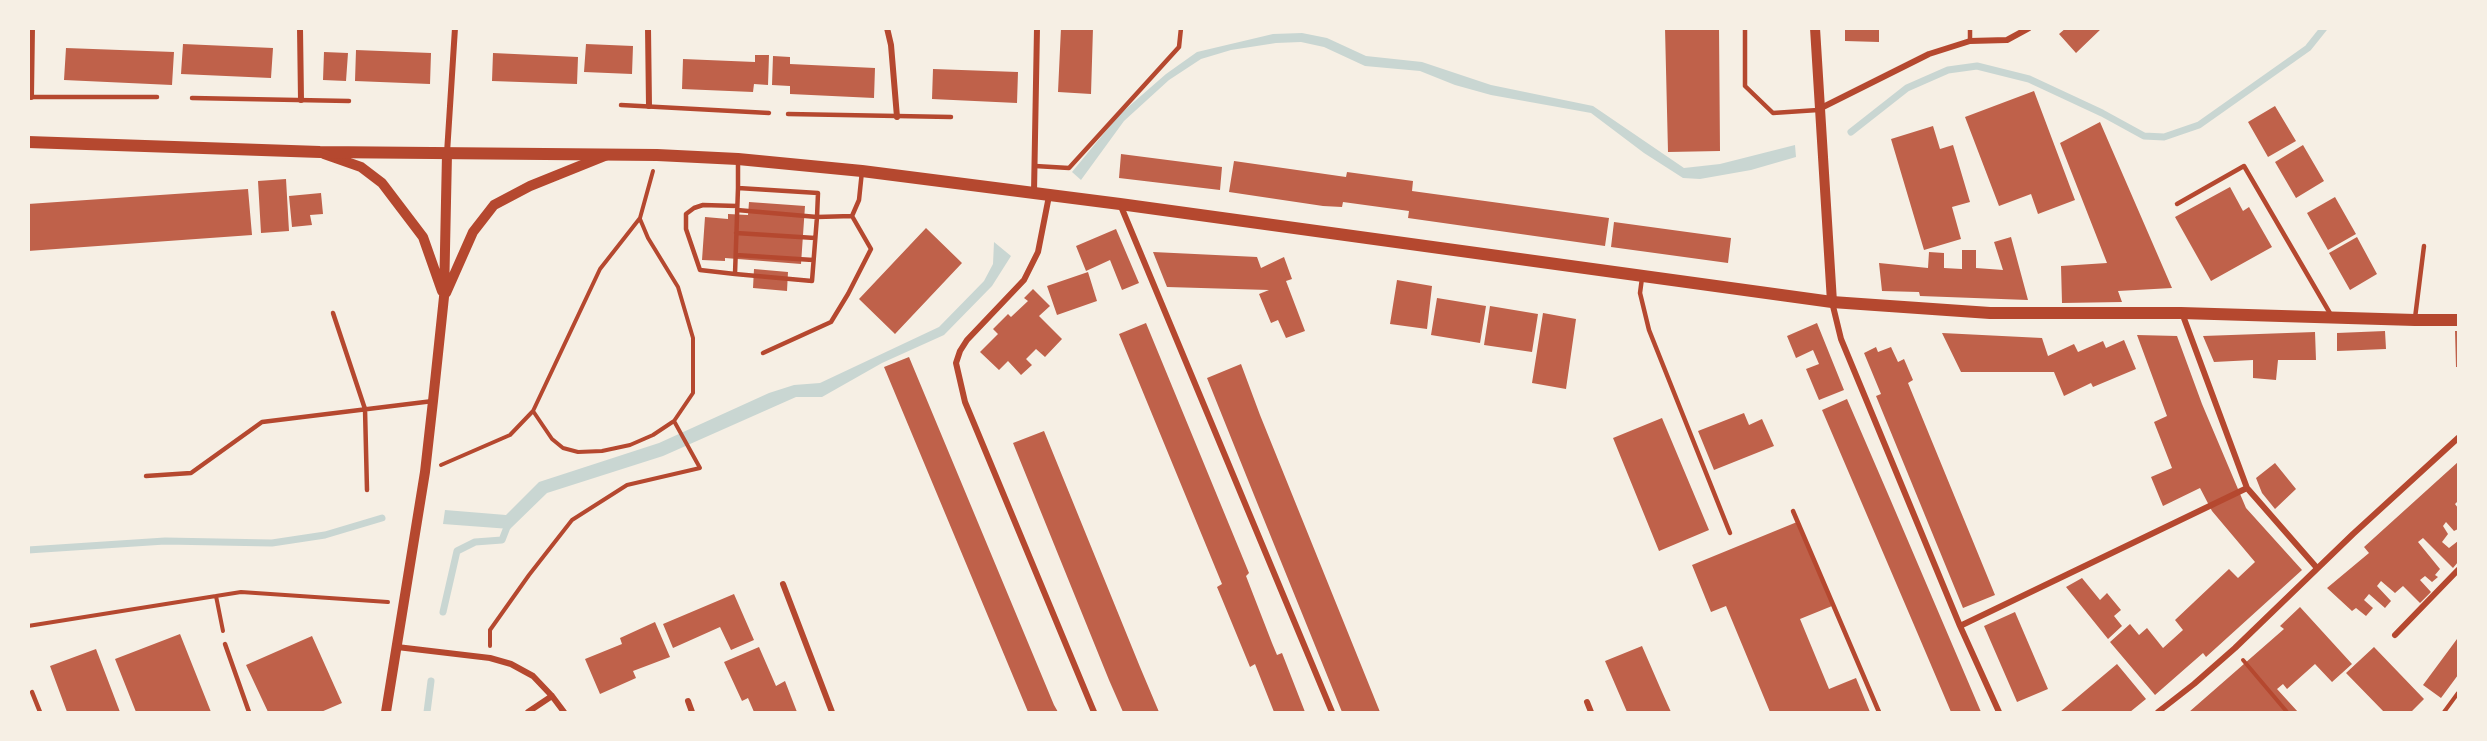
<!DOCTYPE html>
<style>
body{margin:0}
#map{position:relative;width:2487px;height:741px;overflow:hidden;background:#f6efe4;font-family:Bitter,serif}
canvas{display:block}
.frame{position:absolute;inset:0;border:30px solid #f6efe4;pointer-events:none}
</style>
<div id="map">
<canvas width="2487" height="741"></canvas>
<div class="frame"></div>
</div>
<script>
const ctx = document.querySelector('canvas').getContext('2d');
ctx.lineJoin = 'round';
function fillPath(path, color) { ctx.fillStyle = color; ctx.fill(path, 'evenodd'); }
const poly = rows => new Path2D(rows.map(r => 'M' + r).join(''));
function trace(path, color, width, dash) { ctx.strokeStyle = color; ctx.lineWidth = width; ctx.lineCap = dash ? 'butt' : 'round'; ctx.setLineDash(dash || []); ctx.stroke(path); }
fillPath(poly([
 [1302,33,1327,38,1366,56,1422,62,1491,85,1593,106,1684,168,1720,164,1795,145,1796,157,1751,170,1700,179,1683,178,1644,153,1591,113,1491,95,1455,85,1420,71,1365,66,1324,47,1301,42,1276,43,1231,50,1201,59,1169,80,1124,121,1081,180,1072,172,1119,115,1166,74,1197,52,1273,34],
 [994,242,1011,256,992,286,944,335,882,363,822,397,796,397,663,456,547,493,510,529,443,524,445,510,506,515,539,482,659,443,769,393,794,385,820,383,939,327,984,281,993,264]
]), '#c9d6d2');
trace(poly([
 [1851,132,1907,88,1948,70,1977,66,2029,79,2102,113,2144,136,2164,137,2199,125,2308,48,2324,28],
 [28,550,165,541,272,543,325,535,382,518],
 [443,612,457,551,475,542,502,540,509,522],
 [427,712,431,681]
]), '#c9d6d2', 7);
fillPath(poly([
 [1061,28,1093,28,1091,94,1058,92],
 [1665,28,1719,28,1720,151,1668,152],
 [1845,28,1879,28,1879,42,1845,41],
 [2066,28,2102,28,2076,53,2059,34],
 [183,44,273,48,271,78,181,74],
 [586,44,633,46,632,74,584,72],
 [66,48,174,52,172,85,64,80],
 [356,50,431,53,430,84,355,81],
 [324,52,348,53,346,81,323,80],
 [493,53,578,57,577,84,492,81],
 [755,55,769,55,768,85,754,84,753,92,682,89,683,59,755,62],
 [773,56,790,57,790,64,875,68,874,98,790,94,790,86,772,85],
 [933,69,1018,72,1017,103,932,99],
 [2034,91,2075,200,2038,214,2031,194,1999,206,1965,117],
 [2275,106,2296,141,2268,157,2248,122],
 [2100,122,2172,288,2118,291,2122,302,2062,303,2061,266,2107,263,2060,143],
 [1933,126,1940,149,1953,145,1970,202,1952,207,1961,239,1924,250,1891,139],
 [2303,145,2324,181,2296,198,2275,162],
 [1121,154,1222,167,1220,190,1119,178],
 [1234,161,1346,177,1347,172,1413,181,1412,191,1609,218,1605,246,1408,218,1409,211,1343,202,1342,207,1323,206,1229,192],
 [286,179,289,231,261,233,258,181],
 [2230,187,2243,211,2249,207,2272,247,2211,281,2175,217],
 [248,189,252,235,28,251,28,204],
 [321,193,323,214,310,215,312,225,292,227,289,196],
 [2335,197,2356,234,2328,250,2307,213],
 [749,202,805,206,801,264,725,258,725,261,702,260,705,217,728,219,728,214,748,215],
 [1614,222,1731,238,1728,263,1611,247],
 [926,228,962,263,895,334,859,299],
 [1116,229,1139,283,1122,290,1110,260,1086,271,1076,246],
 [2011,237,2028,300,1920,296,1919,292,1882,291,1879,263,1928,268,1929,252,1944,253,1944,268,1962,269,1962,250,1976,250,1976,268,2003,270,1994,242],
 [2357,237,2377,274,2350,290,2329,253],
 [1153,252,1257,257,1261,268,1284,257,1292,279,1286,281,1305,331,1286,338,1278,320,1271,323,1259,294,1269,290,1167,287],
 [754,269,788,272,787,291,753,288],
 [1088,272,1097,301,1057,315,1047,286],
 [1397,280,1432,286,1427,329,1390,324],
 [1033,289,1050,306,1039,316,1062,339,1045,357,1036,349,1026,359,1032,365,1021,375,1008,361,999,370,980,352,998,334,993,329,1008,314,1011,317,1028,301,1024,298],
 [1437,298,1486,306,1480,343,1431,335],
 [1490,306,1538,314,1532,352,1484,345],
 [1543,313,1576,319,1566,389,1532,383],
 [1146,323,1249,573,1246,576,1272,643,1277,655,1282,653,1305,712,1274,712,1255,664,1250,667,1222,599,1217,587,1222,584,1119,334],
 [1817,323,1844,390,1819,400,1806,369,1819,364,1813,350,1796,358,1787,336],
 [2385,331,2386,349,2337,351,2337,333],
 [2455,331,2458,331,2458,367,2456,367],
 [2315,332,2316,360,2278,360,2276,380,2253,378,2253,360,2214,362,2203,336],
 [1942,333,2042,338,2048,356,2074,344,2078,352,2103,341,2106,348,2124,340,2136,369,2093,387,2091,383,2064,396,2054,372,1961,372],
 [2137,335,2177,336,2202,404,2246,508,2302,570,2206,657,2203,653,2155,695,2110,642,2130,624,2139,635,2147,628,2163,648,2183,630,2175,620,2229,569,2238,578,2255,562,2212,511,2200,488,2163,506,2151,477,2172,468,2154,422,2167,416],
 [1876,347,1878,352,1891,347,1898,362,1904,359,1913,380,1908,383,1995,595,1963,608,1876,396,1881,394,1864,353],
 [909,357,1054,705,1058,712,1028,712,884,367],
 [1241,364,1260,415,1380,712,1342,712,1254,495,1207,378],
 [1847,399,1891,501,1981,712,1951,712,1917,632,1822,410],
 [1744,413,1749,425,1762,419,1774,446,1714,470,1698,431],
 [1662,418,1709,530,1659,551,1613,438],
 [1044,431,1140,667,1159,712,1123,712,1109,680,1013,443],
 [2458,462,2458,501,2455,504,2458,508,2458,529,2454,531,2446,522,2443,526,2448,534,2442,542,2449,548,2458,541,2458,562,2453,568,2423,538,2418,542,2440,569,2435,575,2438,577,2432,582,2425,576,2420,580,2431,592,2420,603,2403,586,2395,593,2381,581,2377,586,2391,601,2385,608,2369,594,2364,600,2373,608,2366,616,2356,608,2352,611,2327,588,2369,553,2364,547],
 [2275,463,2296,489,2275,509,2262,493,2256,478],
 [1797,522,1832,606,1800,619,1829,689,1856,678,1870,712,1770,712,1726,606,1711,612,1692,565],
 [2082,578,2100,600,2107,593,2121,610,2114,616,2122,626,2108,639,2066,587],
 [734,594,754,640,731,650,720,627,673,648,663,624],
 [2300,607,2352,664,2332,682,2315,664,2287,689,2283,684,2277,689,2298,712,2189,712,2284,629,2280,626],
 [2015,612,2048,689,2017,702,1984,626],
 [655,622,670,657,633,671,636,678,600,694,585,659,622,644,620,638],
 [180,634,211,712,136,712,115,659],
 [312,636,342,703,321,712,268,712,246,665],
 [2457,639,2458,675,2441,698,2423,685],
 [1642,646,1662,692,1671,712,1627,712,1605,661],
 [759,647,776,686,785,681,797,712,754,712,748,698,742,701,724,662],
 [2374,647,2424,699,2411,712,2384,712,2346,673],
 [96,649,120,712,67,712,50,666],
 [2117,664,2146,699,2130,712,2060,712]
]), '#bf614a');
trace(poly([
 [533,411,552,439,563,448,578,452,602,451,630,445,653,435,674,421,693,393,693,338,678,287,648,238,640,219],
 [441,465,510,435,533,411,600,269,640,218,653,171],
 [216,596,223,631],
 [28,626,241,592,388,602],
 [490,646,490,630,529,575,572,520,627,485,700,468,674,421],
 [2243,660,2287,712],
 [2444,712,2458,693]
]), '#b5482f', 4);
trace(poly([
 [1745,28,1745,86,1773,113,1818,110],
 [1970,41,1970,28],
 [28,97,157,97],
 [192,98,349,101],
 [621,105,769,113],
 [788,114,951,117],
 [738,159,738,188,818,193,817,217,852,216],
 [1035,166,1069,168,1179,47,1181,28],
 [2177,204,2244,166,2331,315],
 [737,210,817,217,812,281,735,274,738,188],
 [852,216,859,200,862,171],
 [736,233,815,238],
 [736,255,813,260],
 [735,274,700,270,686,229,686,214,694,208,703,205,737,206],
 [1642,278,1640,293,1649,330,1730,533],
 [333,313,365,409,367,490],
 [2415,318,2424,246],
 [763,353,831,322,848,294,871,249,852,216],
 [146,476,191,473,262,422,433,401],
 [1793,511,1879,712],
 [225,644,249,712],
 [32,692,40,712]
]), '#b5482f', 4.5);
trace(poly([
 [300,28,301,100],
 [648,28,649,106],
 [887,28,891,45,897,117],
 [31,97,32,28],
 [1819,109,1929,54,1970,41,2007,40,2029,28],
 [447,153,455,28],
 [1034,192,1037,28],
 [1049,196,1038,252,1024,280,967,340,960,351,956,363,965,402,1094,712],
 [1120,204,1332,712],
 [1832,302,1841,339,1960,626,1999,712],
 [2182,313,2247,488,2317,568],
 [783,584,832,712],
 [1960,626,2247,488],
 [2395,635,2458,570],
 [397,647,490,658,511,664,533,676,552,696,564,712],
 [688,701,692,712],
 [1587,702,1591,712],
 [528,712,552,696],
 [2158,712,2194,684,2235,648,2353,534,2458,438]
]), '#b5482f', 6);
trace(poly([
 [1815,28,1832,302],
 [324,154,361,167,382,183,423,237,442,291],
 [446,293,473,232,494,205,530,186,607,155],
 [386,712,425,472,433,401,444,297,447,154]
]), '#b5482f', 10);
trace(poly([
 [28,142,320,152,657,155,738,159,862,171,1120,204,1832,302,1990,313,2181,313,2415,320,2458,320]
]), '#b5482f', 12);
</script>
